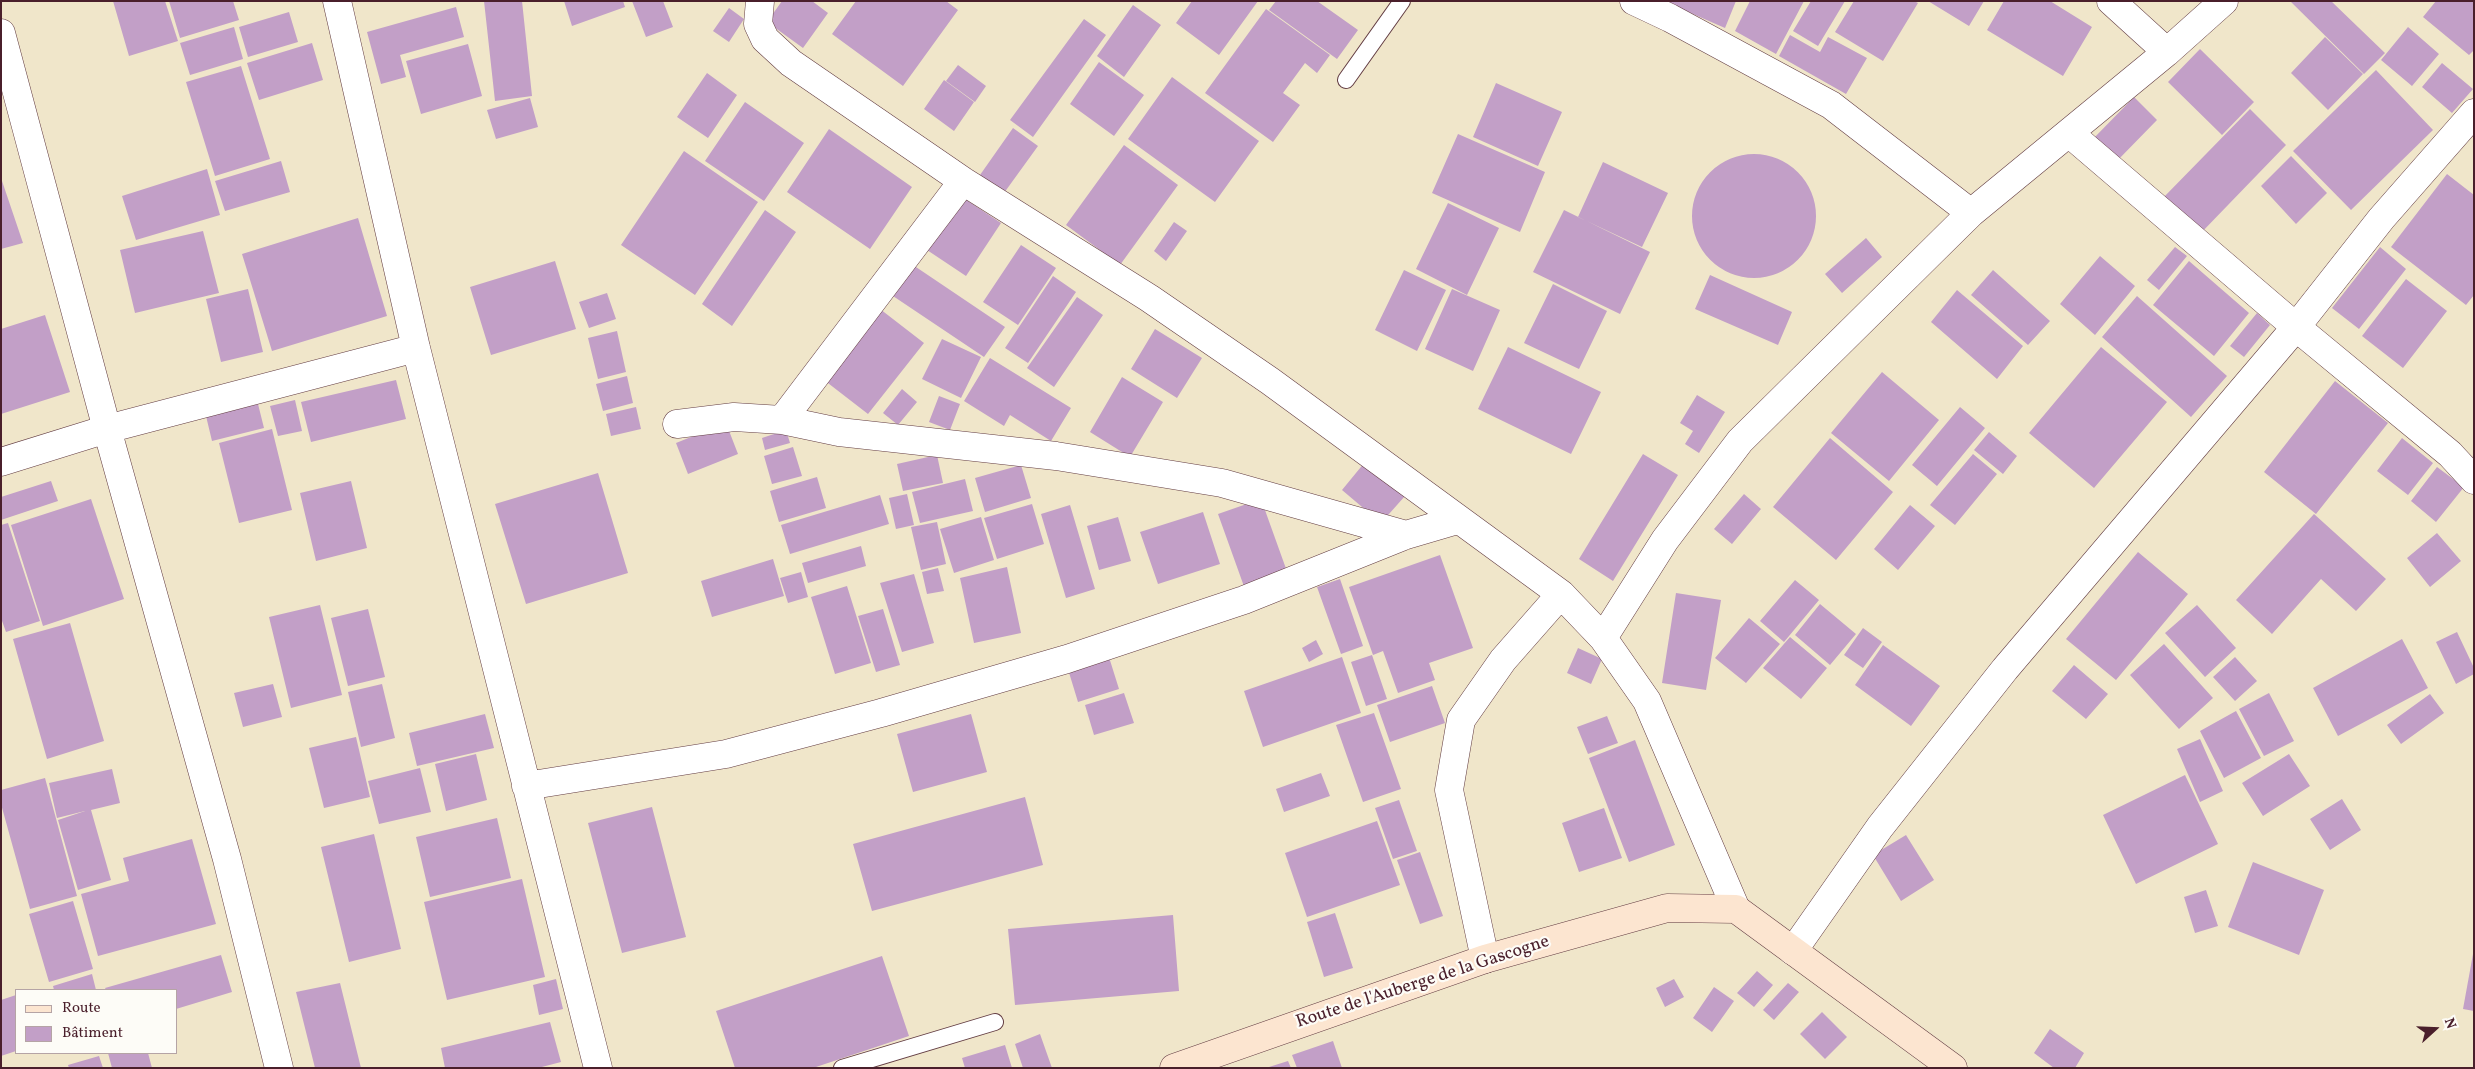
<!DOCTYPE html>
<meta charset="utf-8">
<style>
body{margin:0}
#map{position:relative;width:2475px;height:1069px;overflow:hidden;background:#f0e6ca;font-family:Vollkorn,serif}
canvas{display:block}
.frame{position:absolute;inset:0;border:2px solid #4a1f2b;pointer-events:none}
.legend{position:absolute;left:15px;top:989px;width:162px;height:65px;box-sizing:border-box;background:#fdfcf7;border:1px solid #b5a4a5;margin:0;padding:6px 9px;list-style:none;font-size:15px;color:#4a1f2b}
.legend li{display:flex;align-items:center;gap:10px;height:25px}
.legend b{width:25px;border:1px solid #b5a4a5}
.north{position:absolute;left:2410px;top:1004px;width:50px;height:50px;-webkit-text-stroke:4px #fdfcf7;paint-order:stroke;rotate:70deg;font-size:14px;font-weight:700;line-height:20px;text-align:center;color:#4a1f2b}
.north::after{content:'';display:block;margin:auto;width:18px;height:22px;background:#4a1f2b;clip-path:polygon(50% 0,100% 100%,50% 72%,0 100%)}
</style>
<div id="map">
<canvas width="2475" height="1069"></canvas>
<div class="frame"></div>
<ul class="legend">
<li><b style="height:6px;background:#fce5d0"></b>Route</li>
<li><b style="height:14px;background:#c29fc7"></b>Bâtiment</li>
</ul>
<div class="north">N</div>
</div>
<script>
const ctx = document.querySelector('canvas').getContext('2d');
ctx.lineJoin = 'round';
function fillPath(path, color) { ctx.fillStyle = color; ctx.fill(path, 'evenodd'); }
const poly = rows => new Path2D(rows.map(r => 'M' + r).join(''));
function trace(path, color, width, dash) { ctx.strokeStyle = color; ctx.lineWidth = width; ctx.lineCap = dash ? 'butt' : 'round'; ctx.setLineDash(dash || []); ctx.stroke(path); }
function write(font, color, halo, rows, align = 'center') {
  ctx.font = font + ' Vollkorn,serif'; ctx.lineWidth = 4.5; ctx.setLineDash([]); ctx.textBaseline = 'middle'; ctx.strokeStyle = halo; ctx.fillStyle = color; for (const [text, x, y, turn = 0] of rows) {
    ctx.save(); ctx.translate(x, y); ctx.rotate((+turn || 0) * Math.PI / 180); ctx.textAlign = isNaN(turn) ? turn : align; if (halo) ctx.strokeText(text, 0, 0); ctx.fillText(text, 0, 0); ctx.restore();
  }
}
fillPath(poly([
 [113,1,165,1,178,41,129,56],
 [169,1,233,1,239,20,180,38],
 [484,1,522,1,532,96,495,101],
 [564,1,623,1,625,7,572,26],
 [632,1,663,1,673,27,646,37],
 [782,1,812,1,828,13,803,48,767,22],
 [856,1,946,1,958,10,903,86,832,34],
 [1192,1,1258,1,1219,55,1176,23],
 [1276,1,1317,1,1358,30,1337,59,1269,10],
 [1663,1,1736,1,1725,28],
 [1750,1,1804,1,1776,54,1735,31],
 [1811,1,1845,1,1818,46,1793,31],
 [1854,1,1914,1,1918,3,1883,61,1835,32],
 [1928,1,1984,1,1969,26],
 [2004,1,2050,1,2092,27,2063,76,1987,30],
 [2290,1,2331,1,2385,53,2364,74],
 [2436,1,2474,1,2474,50,2469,55,2423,17],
 [1133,5,1161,25,1124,77,1097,56],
 [456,7,464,37,400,55,406,77,381,84,367,32],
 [729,8,744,19,729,42,713,31],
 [1266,9,1330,55,1317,73,1305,63,1283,93,1300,105,1273,142,1205,93],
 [289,12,298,42,248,57,239,27],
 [1084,19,1106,35,1033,137,1010,120],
 [234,27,243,59,190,75,180,43],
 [2408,27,2439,54,2412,86,2381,60],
 [1790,35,1820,52,1828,37,1867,58,1846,94,1779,56],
 [2325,37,2363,74,2328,110,2291,73],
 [312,43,323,80,259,100,247,63],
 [468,44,482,96,421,114,406,61],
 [2200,49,2254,102,2222,135,2168,82],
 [1099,62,1144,95,1114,136,1070,104],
 [2442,63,2473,89,2452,113,2422,87],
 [958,65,986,86,975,102,946,81],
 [241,66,270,159,215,176,186,82],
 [2376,70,2433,130,2351,210,2293,151],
 [707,73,737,95,708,138,677,117],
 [1172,77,1259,141,1215,202,1128,139],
 [944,80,974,102,954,131,924,109],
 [1496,83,1562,112,1538,166,1473,137],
 [2134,97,2157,120,2115,163,2092,140],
 [530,98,538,127,496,139,487,110],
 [745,102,804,143,764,201,705,161],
 [2250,109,2286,145,2199,235,2162,199],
 [1013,128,1038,146,1004,193,980,175],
 [829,129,912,187,870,249,787,192],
 [1458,134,1545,172,1520,232,1432,193],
 [1124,145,1178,185,1120,265,1066,225],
 [684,151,758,202,695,295,621,245],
 '1692 216a62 62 0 1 1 124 0a62 62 0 1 1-124 0Z',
 [2291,156,2327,193,2296,224,2261,186],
 [281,161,290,192,225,211,215,181],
 [1603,162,1668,193,1642,247,1578,217],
 [207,169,220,215,136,240,122,196],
 [2447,174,2474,195,2474,295,2466,305,2391,247],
 [1,178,23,243,1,249],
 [959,195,1001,223,966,276,924,248],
 [1448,203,1499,228,1467,295,1416,269],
 [765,210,796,232,732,326,702,304],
 [1564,210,1650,252,1620,314,1533,272],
 [358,218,387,316,272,351,242,254],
 [1174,222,1187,231,1166,261,1154,251],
 [203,231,219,293,135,313,120,250],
 [1866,238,1882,257,1842,293,1825,274],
 [1021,245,1056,268,1018,325,983,302],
 [2175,247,2187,256,2159,290,2147,280],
 [2380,247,2406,269,2359,329,2332,308],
 [2100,256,2135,286,2095,335,2060,304],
 [555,261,576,329,491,355,470,287],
 [2189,261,2249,313,2214,356,2153,305],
 [910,263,1005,327,984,357,890,294],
 [1404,270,1446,290,1417,351,1375,330],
 [1993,270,2050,321,2028,345,1971,295],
 [1710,275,1792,312,1778,345,1695,309],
 [1053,276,1076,292,1028,363,1005,348],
 [2406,279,2447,311,2403,368,2362,336],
 [1553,284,1607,311,1579,369,1524,343],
 [248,289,263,352,221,362,206,299],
 [1452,289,1500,310,1473,371,1425,349],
 [1957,290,2023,346,1997,379,1931,322],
 [607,293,616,319,589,328,579,302],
 [2137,296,2227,376,2191,417,2102,337],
 [1077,297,1103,315,1054,387,1027,368],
 [880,309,924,343,868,414,824,380],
 [2257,313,2270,325,2244,357,2230,346],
 [45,315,70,392,1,414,1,329],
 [1155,329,1202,358,1177,398,1131,369],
 [617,331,626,372,598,379,588,338],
 [942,339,981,357,961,398,922,379],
 [1508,347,1601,392,1571,454,1478,409],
 [2101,347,2167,402,2094,488,2029,433],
 [990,358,1071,408,1051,441,1010,415,1004,426,964,401],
 [1882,372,1939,420,1889,481,1831,433],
 [627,376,633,403,603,411,596,384],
 [1122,377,1163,402,1130,457,1090,432],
 [396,380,406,419,311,442,301,402],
 [2335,381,2388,423,2316,514,2264,472],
 [902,389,917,402,898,425,883,413],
 [1697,395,1725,412,1699,453,1685,444,1693,431,1680,423],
 [939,396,960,404,950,430,929,422],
 [295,400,302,431,278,436,270,406],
 [258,404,264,428,212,441,206,416],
 [636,407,641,429,611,436,606,414],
 [1960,407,1985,428,1937,486,1912,465],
 [726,423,738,454,688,474,676,443],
 [272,429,292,510,239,523,219,443],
 [786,430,790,443,765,450,762,438],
 [1989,432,2017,456,2003,474,1974,450],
 [1830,438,1893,492,1836,560,1773,507],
 [2402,438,2433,463,2408,495,2377,471],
 [793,447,802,476,772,484,764,456],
 [1643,454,1678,475,1613,581,1579,559],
 [1973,454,1997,474,1955,525,1930,505],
 [937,455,943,483,903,491,897,464],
 [1365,462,1405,496,1381,523,1342,490],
 [1021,465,1031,498,985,512,975,478],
 [2437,467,2464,487,2436,522,2411,501],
 [598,473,628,573,526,604,495,504],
 [817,477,826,508,779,522,770,491],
 [965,479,973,511,920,523,912,492],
 [51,481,58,501,1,520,1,497],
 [351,481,367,548,316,561,300,493],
 [907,494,914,525,896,529,889,498],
 [1744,494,1761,509,1732,544,1714,529],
 [880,495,889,524,790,554,781,525],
 [91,499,124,599,43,626,11,525],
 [1261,499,1289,577,1246,592,1218,514],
 [1032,504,1044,544,997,559,984,518],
 [1070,505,1095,589,1066,598,1041,514],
 [1910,505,1935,526,1898,570,1874,549],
 [1203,512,1220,564,1158,584,1140,532],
 [2314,514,2386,579,2356,611,2321,579,2272,634,2236,600],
 [981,517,994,560,954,573,940,529],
 [1118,517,1131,561,1099,570,1087,526],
 [937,522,946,564,921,570,911,527],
 [8,523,40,621,6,632,1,618,1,525],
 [2437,533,2461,561,2430,587,2407,558],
 [861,546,866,566,808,583,802,563],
 [2138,552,2188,594,2116,680,2066,639],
 [1440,555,1473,648,1429,663,1435,680,1398,693,1383,651,1373,655,1349,587],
 [773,559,784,596,712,617,701,581],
 [1007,567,1021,633,974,643,960,578],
 [938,568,944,591,927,594,922,572],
 [801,572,808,597,788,603,780,578],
 [914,574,934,643,902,652,880,583],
 [1340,579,1363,646,1341,654,1317,587],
 [1795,580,1819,600,1784,642,1760,621],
 [847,586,871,663,835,674,811,597],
 [1676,593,1721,600,1706,690,1662,683],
 [1820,604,1856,634,1830,665,1795,635],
 [320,605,342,695,291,708,269,617],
 [2197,605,2236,648,2205,677,2165,633],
 [368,609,385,677,348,686,331,618],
 [883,609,900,665,876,672,858,616],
 [1749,618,1780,644,1746,683,1715,658],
 [70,623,104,741,47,759,13,639],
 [1863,628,1882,642,1863,668,1844,655],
 [2457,632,2474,668,2474,674,2456,684,2436,642],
 [1790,637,1827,668,1801,699,1763,668],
 [2402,639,2428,688,2338,736,2313,688],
 [1316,640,1323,654,1309,662,1302,648],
 [2164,644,2213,698,2179,729,2130,675],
 [1883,645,1940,686,1911,726,1855,685],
 [1578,648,1602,659,1591,684,1567,673],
 [1108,654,1119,689,1078,702,1067,666],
 [1372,655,1387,699,1366,706,1351,662],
 [1342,657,1361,713,1263,747,1244,691],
 [2235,657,2257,681,2235,701,2213,677],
 [2074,665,2108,694,2086,719,2052,691],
 [273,684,282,717,243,727,234,693],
 [382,684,395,738,361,747,348,692],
 [1432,686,1445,723,1390,742,1377,705],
 [1124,693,1134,723,1094,735,1085,705],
 [2269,693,2294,741,2264,756,2239,709],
 [2430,694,2444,713,2401,744,2387,725],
 [2236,711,2261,758,2224,778,2200,731],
 [1374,713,1401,789,1363,802,1336,725],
 [485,714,494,748,417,766,409,733],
 [971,714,987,772,913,792,897,734],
 [1607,716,1618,743,1588,754,1577,727],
 [356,737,370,797,324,808,309,748],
 [2200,739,2223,791,2200,802,2177,749],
 [1635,740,1675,845,1629,862,1589,758],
 [476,754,487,800,446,811,435,764],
 [2289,754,2310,786,2263,816,2242,783],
 [420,768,431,812,379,824,368,781],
 [112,769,120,803,91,810,111,880,78,890,58,820,85,811,57,818,49,783],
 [1321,773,1330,796,1284,812,1276,789],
 [2185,775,2218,844,2136,884,2103,815],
 [45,778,77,896,30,909,1,804,1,790],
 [1025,797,1043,865,872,911,853,844],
 [2342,799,2361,830,2330,850,2310,819],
 [1399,800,1417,851,1393,859,1375,808],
 [652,807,686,937,622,953,588,823],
 [1604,808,1622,858,1579,872,1562,823],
 [497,818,511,878,430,897,416,837],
 [1377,821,1400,885,1307,917,1285,853],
 [374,834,401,949,349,962,321,847],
 [1906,835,1934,880,1901,901,1873,855],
 [192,839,216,924,98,956,81,894,129,881,123,858],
 [1420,852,1443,916,1420,924,1397,860],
 [2253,862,2324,890,2299,955,2228,927],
 [522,879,545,977,447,1000,424,902],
 [2206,890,2218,926,2195,933,2184,897],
 [73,901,93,969,49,982,29,914],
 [1335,913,1353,968,1324,977,1307,922],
 [1173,915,1179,991,1015,1005,1008,929],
 [2473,954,2474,954,2474,1011,2463,1009],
 [221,955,232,992,176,1009,176,990,106,990,105,988],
 [882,956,909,1036,813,1068,735,1068,716,1011],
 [1757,971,1773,985,1754,1007,1737,993],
 [92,974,96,990,54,990,53,986],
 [556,979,563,1009,539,1015,533,985],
 [1674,979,1684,997,1665,1007,1656,988],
 [340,983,361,1068,315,1068,296,992],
 [1788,983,1799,992,1774,1020,1763,1010],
 [1714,987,1734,1001,1712,1032,1693,1018],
 [16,995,16,1051,1,1056,1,1000],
 [1822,1012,1847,1037,1825,1059,1800,1034],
 [550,1022,561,1062,538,1068,445,1068,441,1048],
 [2050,1029,2084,1053,2075,1068,2054,1068,2034,1053],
 [1040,1034,1052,1068,1023,1068,1015,1044],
 [1333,1041,1342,1068,1297,1068,1292,1055],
 [1005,1045,1012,1068,965,1068,962,1058],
 [108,1053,148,1053,152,1068,112,1068],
 [99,1056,103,1068,69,1068,68,1065],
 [1288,1061,1291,1068,1269,1068,1269,1067]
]), '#c29fc7');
const lane = poly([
 [1346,80,1402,1],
 [842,1068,995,1022]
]);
const street = poly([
 [337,1,416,348,598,1068],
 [760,1,758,24,765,39,791,63,963,181,1149,298,1270,381,1561,594,1603,638,1647,701,1736,909],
 [1634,1,1670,18,1831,105,1971,213],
 [2111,1,2167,52],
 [1,33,107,429,227,859,279,1068],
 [2069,133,2296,327,2450,454,2474,480],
 [782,420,963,181],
 [677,424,734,417,782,420,839,432,1056,456,1222,483,1406,535],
 [1,462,107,429,416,348],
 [1603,638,1665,540,1740,441,1971,213,2167,52,2224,1],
 [526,786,726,754,881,713,1067,659,1244,600,1406,535,1457,520],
 [1793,951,1880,827,2005,669,2296,327,2381,219,2474,113],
 [1485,959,1449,790,1461,720,1503,660,1561,594]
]);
const secondary = poly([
 [1174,1068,1485,959,1667,908,1736,909,1953,1068]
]);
trace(lane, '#633d43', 18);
trace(street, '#633d43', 29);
trace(secondary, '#633d43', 29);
trace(lane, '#fff', 16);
trace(street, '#fff', 28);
trace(secondary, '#fce5d0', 28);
write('18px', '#4a1f2b', '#fdfcf7', [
 ["Route de l'Auberge de la Gascogne",1423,983,-18]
]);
</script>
